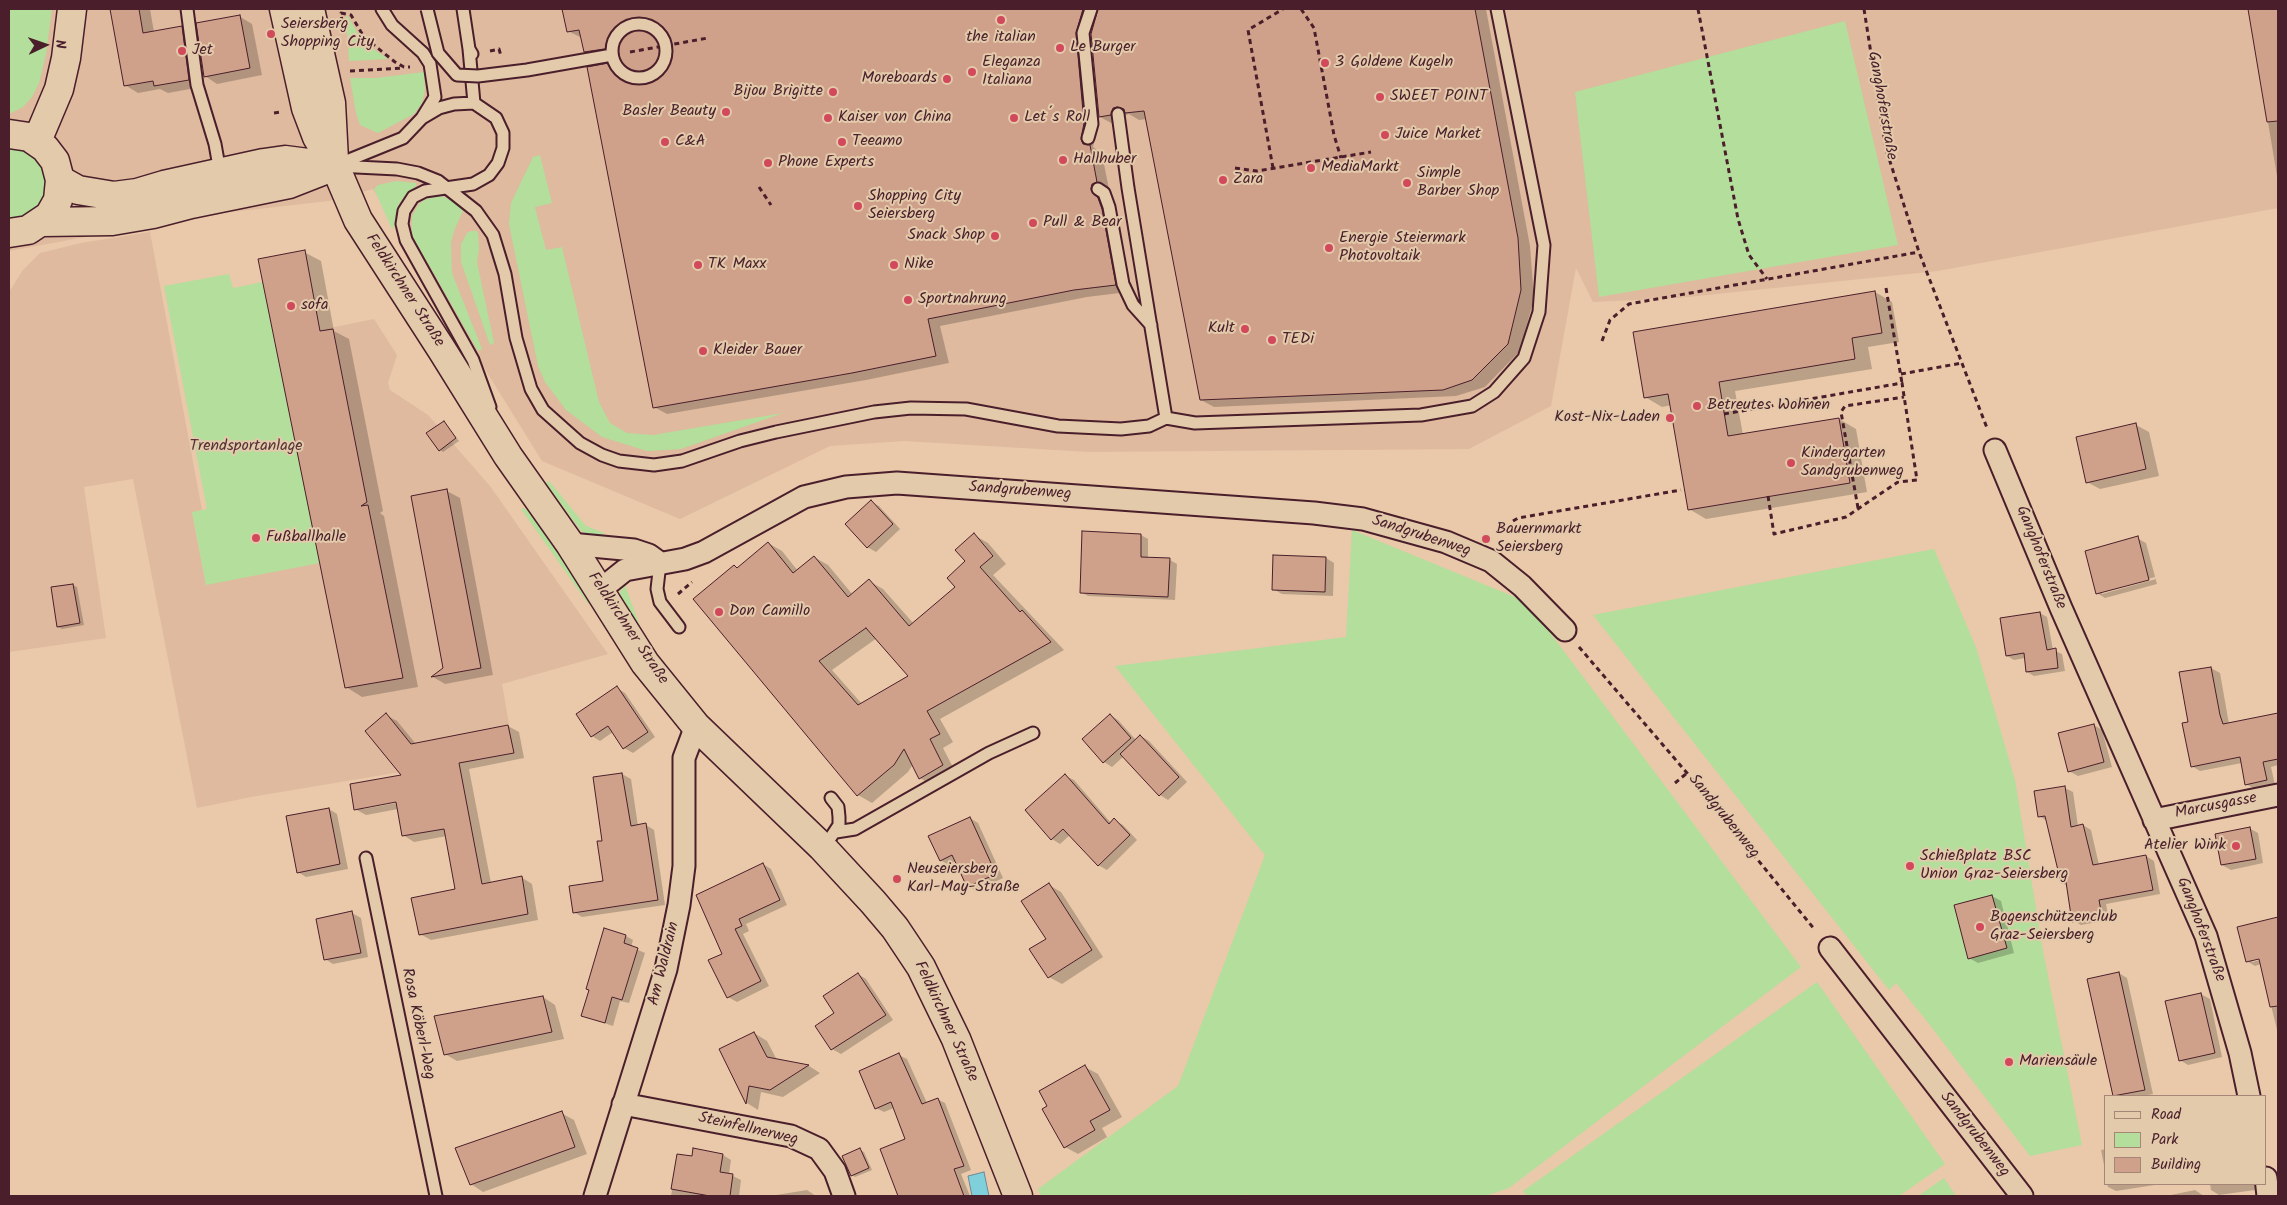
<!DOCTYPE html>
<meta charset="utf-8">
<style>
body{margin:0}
#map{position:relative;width:2287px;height:1205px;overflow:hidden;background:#e9c9a9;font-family:Kalam,sans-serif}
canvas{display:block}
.frame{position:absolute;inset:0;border:10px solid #4a1f2b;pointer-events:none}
.legend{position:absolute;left:2104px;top:1095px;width:162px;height:90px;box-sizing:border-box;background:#e3caab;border:1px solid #a68678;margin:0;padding:6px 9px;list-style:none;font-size:15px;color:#4a1f2b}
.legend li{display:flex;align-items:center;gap:10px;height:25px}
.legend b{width:25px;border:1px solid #a68678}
.north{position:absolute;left:20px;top:20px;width:50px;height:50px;-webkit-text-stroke:4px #e3caab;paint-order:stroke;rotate:87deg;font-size:14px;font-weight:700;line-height:20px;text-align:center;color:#4a1f2b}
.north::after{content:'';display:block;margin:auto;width:18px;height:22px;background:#4a1f2b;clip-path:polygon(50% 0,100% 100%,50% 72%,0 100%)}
</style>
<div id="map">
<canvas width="2287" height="1205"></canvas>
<div class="frame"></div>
<ul class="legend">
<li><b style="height:6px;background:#e3caab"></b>Road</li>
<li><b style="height:14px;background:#b3de9b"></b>Park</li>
<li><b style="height:14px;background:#d0a18a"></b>Building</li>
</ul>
<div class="north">N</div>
</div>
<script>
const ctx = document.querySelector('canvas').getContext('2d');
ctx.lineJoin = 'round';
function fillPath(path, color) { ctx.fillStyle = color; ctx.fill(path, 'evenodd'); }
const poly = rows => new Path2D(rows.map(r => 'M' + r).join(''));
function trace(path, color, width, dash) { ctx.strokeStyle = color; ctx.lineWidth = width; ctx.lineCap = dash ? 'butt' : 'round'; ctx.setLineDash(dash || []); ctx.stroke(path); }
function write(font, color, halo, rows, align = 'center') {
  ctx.font = font + ' Kalam,sans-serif'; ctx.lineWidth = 4; ctx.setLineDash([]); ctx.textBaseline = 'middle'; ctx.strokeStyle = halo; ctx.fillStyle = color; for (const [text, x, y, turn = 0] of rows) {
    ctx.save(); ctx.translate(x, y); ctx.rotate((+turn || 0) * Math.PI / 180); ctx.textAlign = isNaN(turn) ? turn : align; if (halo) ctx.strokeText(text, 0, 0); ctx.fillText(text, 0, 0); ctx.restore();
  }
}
fillPath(poly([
 [9,9,2278,9,2278,208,1938,271,1678,298,1593,302,1576,268,1551,406,1469,449,1089,452,904,441,830,446,680,519,542,461,373,189,329,201,205,215,9,251],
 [150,232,202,510,192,513,206,585,276,339,374,319,397,355,388,383,390,390,428,415,490,486,608,654,502,684,514,753,251,797,197,808,133,479,84,487,106,638,9,652,9,292,23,270,40,253,81,243]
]), '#dfba9e');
fillPath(poly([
 [9,9,52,9,46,54,39,83,32,97,23,107,9,114],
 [348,16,362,41,388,59,349,61,346,17],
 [1845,21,1898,245,1599,297,1575,92],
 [424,72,425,90,422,103,414,114,378,133,360,125,356,113,350,78,376,78],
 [9,146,19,147,41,162,48,181,42,204,30,216,9,221],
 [540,155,552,203,535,207,546,250,562,247,599,402,610,423,627,433,653,435,783,413,681,449,647,451,602,437,566,410,545,382,538,366,509,224,511,203,533,157],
 [396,181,416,183,416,186,407,193,399,204,396,213,394,229,391,227,374,189,378,185],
 [442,196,451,200,463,211,454,231,451,243,452,273,482,349,478,351,413,237,412,230,412,216,419,204,426,199],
 [471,231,477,231,478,233,479,249,477,262,494,343,490,345,461,262,461,244,467,233],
 [229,274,233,288,263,282,320,563,206,585,192,512,207,509,164,286],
 [549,481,586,526,604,533,604,537,588,535,581,531,546,483],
 [524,508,552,536,583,586,589,605,521,509],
 [1352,530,1527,602,1801,967,1509,1188,1485,1196,1249,1196,1248,1194,1244,1196,1041,1196,1038,1189,1178,1086,1265,855,1115,666,1346,637],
 [1934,549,1976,647,2015,780,2043,951,2082,1145,2030,1156,1926,1020,1896,983,1889,990,1593,615],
 [625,585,646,643,620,603,620,592],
 [1817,982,1945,1164,1899,1196,1527,1196,1523,1191],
 [1944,1178,1956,1196,1918,1196]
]), '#b3de9b');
const water = poly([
 [984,1172,989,1196,972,1196,968,1176,984,1172]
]);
fillPath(water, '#80d0dc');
trace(water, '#6a8995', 1);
fillPath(poly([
 [111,9,150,9,154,32,181,27,194,35,201,87,168,93,160,89,138,93,125,85],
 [564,9,961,9,955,13,976,9,1486,9,1530,246,1534,298,1520,351,1485,387,1456,396,1214,407,1201,400,1147,119,1139,120,1129,114,1126,115,1123,122,1113,124,1100,117,1091,30,1088,41,1097,131,1093,147,1102,154,1109,189,1105,191,1128,292,1087,297,940,326,949,363,866,380,667,414,654,407,614,63,620,59,620,55,598,59,585,52,582,38,568,31],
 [2249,9,2278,9,2278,182],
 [239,16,252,24,262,75,217,84,205,76],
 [304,252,321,261,334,331,349,339,383,511,380,513,384,516,418,687,362,697,346,687],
 [1875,292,1892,302,1899,342,1868,347,1872,369,1735,391,1743,435,1839,419,1856,429,1867,492,1706,519,1689,509,1672,405,1662,407,1645,397,1634,333],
 [444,422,459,441,443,452,440,450],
 [2136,425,2149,432,2159,476,2100,489,2087,482],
 [447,491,460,498,493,675,445,684,433,677,444,668],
 [871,502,879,506,900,529,876,552,867,547],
 [1083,533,1141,535,1148,539,1148,559,1170,560,1177,564,1175,600,1088,596,1081,592],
 [974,535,988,543,1006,564,993,575,1064,650,940,719,953,742,943,748,956,773,933,786,920,778,913,764,908,772,872,803,858,795,734,566,738,569,768,543,782,551,798,571,814,557,828,565,853,595,869,581,883,589,914,624,957,587,967,561],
 [877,638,910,676,862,704,832,670],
 [2137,538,2146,543,2157,584,2105,598,2097,593],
 [2155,577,2156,579,2102,594,2102,591],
 [1275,556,1326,558,1334,563,1333,596,1282,594,1273,589],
 [73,585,77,587,84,625,62,629,58,627],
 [2040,613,2047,617,2053,650,2062,654,2065,671,2034,676,2027,672,2025,658,2014,660,2007,656,2001,619],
 [2211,668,2220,673,2229,724,2278,714,2278,765,2271,767,2275,785,2255,789,2246,784,2242,763,2200,771,2192,766,2189,723],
 [617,688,625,693,655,737,633,753,624,748,613,732,600,741,592,736],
 [386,715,397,721,416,744,508,726,519,732,524,758,469,769,491,883,521,877,532,884,538,920,431,940,420,934,456,890,447,836,414,842,403,835,398,809,366,815,355,809,403,776],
 [402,800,402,802,363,809,363,807],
 [1110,715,1118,720,1136,740,1141,736,1149,741,1187,782,1168,800,1160,795,1124,756,1112,767,1104,762],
 [2094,725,2102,730,2112,767,2078,776,2069,771],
 [622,774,631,779,638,826,646,825,654,830,665,905,582,917,574,912,604,882,604,842,594,779],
 [1065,776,1074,780,1111,823,1114,820,1123,825,1137,840,1107,870,1098,865,1070,835,1060,844,1052,839],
 [2065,788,2073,792,2078,826,2083,825,2091,830,2099,865,2146,856,2154,861,2160,894,2106,904,2109,920,2081,925,2074,921,2068,886,2062,883,2047,821,2039,816],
 [329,809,337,814,348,869,306,877,298,872],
 [970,818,978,823,1003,878,976,891,968,886,956,861,949,865,940,860],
 [2249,828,2258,833,2263,863,2231,870,2222,865],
 [763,864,771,869,787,905,746,924,749,931,743,934,769,986,737,1002,728,997,723,954],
 [1049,885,1061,892,1103,957,1062,984,1049,977],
 [1992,896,2001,901,2014,953,1978,963,1969,958,1955,906],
 [352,913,361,918,368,957,333,964,325,959],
 [2277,919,2278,920,2278,1034,2261,964,2255,966,2247,961],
 [2252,959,2265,959,2252,962],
 [626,936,633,940,631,947,645,953,629,1003,620,1001,613,1026,583,1016],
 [2119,973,2127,978,2153,1094,2142,1096,2114,1096],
 [858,974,866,979,893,1020,841,1054,832,1049,817,1026,836,1014],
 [2201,994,2210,999,2222,1057,2188,1065,2180,1060],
 [543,997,555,1005,564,1039,457,1061,445,1054],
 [754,1033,767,1041,777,1060,809,1066,820,1073,783,1097,761,1092,758,1110,747,1103,721,1049],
 [899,1055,907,1059,927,1103,937,1099,945,1103,971,1170,961,1174,970,1196,915,1196,906,1140,894,1108,884,1112,876,1108],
 [1085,1067,1098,1074,1122,1117,1102,1128,1107,1137,1078,1154,1065,1147,1049,1106],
 [561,1113,574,1120,587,1154,483,1192,471,1184],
 [2106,1149,2106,1175,2101,1150],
 [694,1150,723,1155,731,1160,729,1174,741,1180,739,1196,671,1196,678,1155,693,1158],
 [860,1150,864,1152,872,1170,855,1177,852,1175],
 [2107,1184,2161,1184,2116,1191,2108,1187],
 [2210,1184,2254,1184,2255,1190,2219,1195,2211,1190],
 [807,1190,816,1196,770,1196],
 [2195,1190,2204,1196,2166,1196]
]), '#0003');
const building = poly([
 [110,9,139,9,143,33,182,26,189,80,154,86,153,81,124,86,110,9],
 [562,9,1083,9,1076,33,1084,123,1081,139,1083,144,1090,145,1097,182,1092,184,1091,189,1098,198,1102,209,1116,285,1074,290,928,319,936,356,852,373,653,408,587,67,614,62,619,58,619,53,615,48,611,48,584,52,579,30,567,32,562,9],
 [1098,9,1475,9,1518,238,1521,290,1508,344,1472,380,1443,390,1200,400,1144,111,1125,113,1124,109,1117,107,1113,108,1111,115,1099,117,1091,34,1098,9],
 [2248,9,2278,9,2278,121,2267,122,2248,9],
 [240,15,250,68,204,77,196,23,240,15],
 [305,250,320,331,333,329,367,502,361,506,368,505,403,678,345,688,258,259,305,250],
 [1875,291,1882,333,1852,338,1855,359,1719,382,1728,436,1839,418,1850,483,1688,510,1668,394,1644,398,1633,332,1875,291],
 [444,421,456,438,439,451,426,433,444,421],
 [2136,423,2146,469,2086,483,2076,437,2136,423],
 [447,489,481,668,431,677,443,668,411,496,447,489],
 [871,500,893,524,867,548,845,524,871,500],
 [1082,531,1141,534,1141,557,1170,558,1168,597,1080,593,1082,531],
 [974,533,993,556,980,567,1020,612,1022,610,1051,642,927,711,940,734,930,739,943,765,919,779,904,749,894,765,857,796,693,599,734,565,737,568,768,542,793,573,814,556,848,597,869,579,909,626,955,587,947,578,965,561,955,550,974,533],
 [866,628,908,676,858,705,819,661,866,628],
 [2138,536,2149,580,2096,594,2085,551,2138,536],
 [1273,555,1326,557,1325,592,1272,590,1273,555],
 [73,584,80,623,57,627,51,587,73,584],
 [2040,612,2047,650,2056,648,2058,668,2026,672,2024,653,2006,656,2000,618,2040,612],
 [2211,667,2220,715,2223,724,2278,713,2278,759,2263,762,2267,780,2245,785,2240,757,2191,767,2182,723,2188,722,2179,672,2211,667],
 [617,686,648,732,623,749,608,726,591,737,576,714,617,686],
 [386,713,411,744,508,725,514,753,459,763,482,884,522,876,528,914,419,935,411,898,455,889,444,829,402,836,396,802,354,810,350,784,401,775,365,731,386,713],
 [1110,714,1131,738,1103,763,1082,739,1110,714],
 [2094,724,2104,762,2068,772,2058,733,2094,724],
 [1140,735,1179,777,1159,796,1120,754,1140,735],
 [622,773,631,826,646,823,658,900,573,913,569,886,603,881,597,841,602,841,593,777,622,773],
 [1065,774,1109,824,1114,818,1130,835,1098,866,1063,829,1051,840,1025,810,1065,774],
 [2065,786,2071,827,2083,824,2093,865,2146,855,2153,890,2099,900,2102,916,2072,922,2066,882,2061,883,2045,816,2038,817,2034,791,2065,786],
 [329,808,340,864,297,873,286,816,329,808],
 [970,817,996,874,967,887,952,855,940,861,928,836,970,817],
 [2250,827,2256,859,2221,865,2215,834,2250,827],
 [763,863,780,900,739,919,742,926,735,929,761,981,727,998,708,960,722,954,696,895,763,863],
 [1049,883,1092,950,1048,978,1029,949,1046,939,1021,901,1049,883],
 [1992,895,2007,948,1968,959,1954,905,1992,895],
 [352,911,361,953,324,960,316,919,352,911],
 [2278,917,2278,1006,2270,1007,2259,959,2246,962,2237,927,2278,917],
 [604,928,626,935,624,943,638,948,622,1000,612,997,605,1023,581,1016,589,990,586,989,604,928],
 [2119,972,2145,1090,2113,1096,2087,979,2119,972],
 [858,973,886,1015,831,1050,815,1026,834,1013,823,996,858,973],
 [2201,993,2215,1053,2179,1061,2165,1001,2201,993],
 [543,996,552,1032,444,1055,434,1016,543,996],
 [754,1032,767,1057,809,1065,770,1090,749,1086,746,1104,719,1049,754,1032],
 [899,1053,922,1104,938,1098,964,1166,954,1169,964,1196,898,1196,880,1149,905,1139,891,1102,875,1109,859,1071,899,1053],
 [1085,1065,1110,1110,1090,1121,1095,1130,1064,1148,1042,1109,1047,1106,1039,1091,1085,1065],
 [562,1111,575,1147,470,1185,455,1148,562,1111],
 [693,1148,723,1154,720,1172,733,1174,730,1196,710,1196,671,1189,677,1154,692,1156,693,1148],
 [860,1148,869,1168,851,1176,842,1156,860,1148]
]);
fillPath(building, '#d0a18a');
trace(building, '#4a1f2b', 1);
const service = poly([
 [187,9,197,85,215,144,220,172],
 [463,9,469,49,472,54],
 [469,49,474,103],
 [1118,114,1128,188,1166,418],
 [422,118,439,108,454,104,474,103,496,118,503,133,503,148,498,163,489,175,473,184,425,191,413,197,404,211,402,224,406,240,473,360,490,407],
 [1088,138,1092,124,1083,33,1091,9],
 [339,164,403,138,422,118,435,97,430,64,423,53,392,25,382,9],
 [336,166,397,169,418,173,438,181,476,211,493,235,505,274,516,338,531,389,543,410,580,443,602,455,619,461,654,465,682,461,740,441,776,432,874,412,911,408,966,409,1058,426,1121,429,1149,426,1166,418,1195,423,1421,415,1472,406,1494,392,1524,358,1539,312,1544,245,1497,9],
 [1098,189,1104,193,1109,207,1123,284,1133,305,1151,325],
 [660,563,657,589,660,602,679,627],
 [831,798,838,807,839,817,839,825,831,837],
 [836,832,855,829,989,753,1033,733],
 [366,858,436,1196]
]);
const minor = poly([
 [1995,450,2061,608,2206,936,2240,1053,2249,1096],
 [570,544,634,550,649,555,660,563],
 [600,590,625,570,685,559,704,552,804,497,846,487,897,483,1314,513,1363,519,1446,542,1491,561,1522,586,1565,630],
 [2154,820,2278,795],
 [1830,948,2022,1196],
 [623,1104,791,1136,819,1149,835,1171,844,1196],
 [2266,1178,2268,1196],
 [595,1196,666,969,679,905,684,866,684,758,696,726]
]);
const tertiary = poly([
 [335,166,358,220,442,350,508,456,570,544,645,663,696,726,822,847,873,902,895,928,921,967,956,1039,1018,1196]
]);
const secondary = poly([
 [284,9,306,108,317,137,335,166],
 [310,9,331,103,334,160],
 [9,134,29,137,45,148,55,161,60,180,58,200,49,216,28,230,9,233],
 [37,141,59,89,66,58,72,9],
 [60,180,78,190,114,196,137,193,164,185,264,163,285,160,331,166],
 [42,222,112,221,153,214,191,204,289,184,335,166]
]);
trace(service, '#4a1f2b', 15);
trace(minor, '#4a1f2b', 25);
trace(tertiary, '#4a1f2b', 31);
trace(secondary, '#4a1f2b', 31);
trace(poly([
 [1301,9,1314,28,1334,135,1341,158],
 [1698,9,1738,219,1749,255,1767,279],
 [1864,9,1886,149,1919,252,1987,428],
 [342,22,341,13,351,15,364,37,395,62,404,67,410,67],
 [490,51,499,49,501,56],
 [630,52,708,38],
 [350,71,404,68],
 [274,113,281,112],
 [1235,168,1257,171,1371,152],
 [1273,168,1248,30,1283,9],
 [759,187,771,205],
 [1886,288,1902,383],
 [1602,341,1610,320,1629,304,1919,252],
 [1901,374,1962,363],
 [1724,414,1902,383,1917,480,1898,482,1846,517,1774,534,1768,496],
 [1858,508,1841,412,1845,406,1904,397],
 [1513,521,1518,518,1681,490],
 [678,594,692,582],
 [1579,647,1687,773,1815,930],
 [1675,783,1687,773]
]), '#4a1f2b', 3, [5, 4]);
trace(service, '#e3caab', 11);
trace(minor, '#e3caab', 21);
trace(tertiary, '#e3caab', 28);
trace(secondary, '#e3caab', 28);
const serviceBridge = poly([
 [427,9,438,53,457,75,478,76,527,70,612,55],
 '612 51a27 27 0 1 1 54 0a27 27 0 1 1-54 0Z'
]);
trace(serviceBridge, '#4a1f2b', 15, []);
trace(serviceBridge, '#e3caab', 11);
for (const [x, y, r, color] of [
 [1001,20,5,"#d1495b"],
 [271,34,5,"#d1495b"],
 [1060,48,5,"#d1495b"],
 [182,51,5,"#d1495b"],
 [1325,63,5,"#d1495b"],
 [972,72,5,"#d1495b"],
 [947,79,5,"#d1495b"],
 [833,92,5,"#d1495b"],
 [1380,97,5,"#d1495b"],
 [726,112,5,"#d1495b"],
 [828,118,5,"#d1495b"],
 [1014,118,5,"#d1495b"],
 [1385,135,5,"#d1495b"],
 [665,142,5,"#d1495b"],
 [842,142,5,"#d1495b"],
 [1063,160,5,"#d1495b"],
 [768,163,5,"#d1495b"],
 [1311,168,5,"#d1495b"],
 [1223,180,5,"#d1495b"],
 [1407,183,5,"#d1495b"],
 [858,206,5,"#d1495b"],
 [1033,223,5,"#d1495b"],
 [995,236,5,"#d1495b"],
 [1329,248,5,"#d1495b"],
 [698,265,5,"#d1495b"],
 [894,265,5,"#d1495b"],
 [908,300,5,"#d1495b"],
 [291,306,5,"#d1495b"],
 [1245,329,5,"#d1495b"],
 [1272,340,5,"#d1495b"],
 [703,351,5,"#d1495b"],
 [1697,406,5,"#d1495b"],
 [1670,418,5,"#d1495b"],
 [1791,463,5,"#d1495b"],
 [256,538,5,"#d1495b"],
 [1486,539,5,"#d1495b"],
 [719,612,5,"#d1495b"],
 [2236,846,5,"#d1495b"],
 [1910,866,5,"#d1495b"],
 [897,879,5,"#d1495b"],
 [1980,927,5,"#d1495b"],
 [2009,1062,5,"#d1495b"]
]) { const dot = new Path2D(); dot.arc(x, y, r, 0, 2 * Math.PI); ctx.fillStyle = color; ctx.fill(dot); trace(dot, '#e3caab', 2); }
write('16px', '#4a1f2b', '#e3caab', [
 ["Seiersberg",281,25],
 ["Shopping City",281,43],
 ["the italian",1001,38,"center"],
 ["Le Burger",1070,48],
 ["Jet",192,51],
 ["Eleganza",982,63],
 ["Italiana",982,81],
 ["3 Goldene Kugeln",1335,63],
 ["Moreboards",937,79,"right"],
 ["Bijou Brigitte",823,92,"right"],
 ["SWEET POINT",1390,97],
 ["Basler Beauty",716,112,"right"],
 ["Kaiser von China",838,118],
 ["Let ́s Roll",1024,118],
 ["Juice Market",1395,135],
 ["C&A",675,142],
 ["Teeamo",852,142],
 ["Hallhuber",1073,160],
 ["Phone Experts",778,163],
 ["MediaMarkt",1321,168],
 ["Simple",1417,174],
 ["Barber Shop",1417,192],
 ["Zara",1233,180],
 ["Shopping City",868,197],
 ["Seiersberg",868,215],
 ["Pull & Bear",1043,223],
 ["Snack Shop",985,236,"right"],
 ["Energie Steiermark",1339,239],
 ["Photovoltaik",1339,257],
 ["TK Maxx",708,265],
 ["Nike",904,265],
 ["Sportnahrung",918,300],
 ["sofa",301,306],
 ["Kult",1235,329,"right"],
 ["TEDi",1282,340],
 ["Kleider Bauer",713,351],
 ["Betreutes Wohnen",1707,406],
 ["Kost-Nix-Laden",1660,418,"right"],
 ["Kindergarten",1801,454],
 ["Sandgrubenweg",1801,472],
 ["Bauernmarkt",1496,530],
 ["Seiersberg",1496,548],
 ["Fußballhalle",266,538],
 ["Don Camillo",729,612],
 ["Atelier Wink",2226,846,"right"],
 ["Schießplatz BSC",1920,857],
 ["Union Graz-Seiersberg",1920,875],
 ["Neuseiersberg",907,870],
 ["Karl-May-Straße",907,888],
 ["Bogenschützenclub",1990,918],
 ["Graz-Seiersberg",1990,936],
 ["Mariensäule",2019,1062]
], 'left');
write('16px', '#4a1f2b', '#e3caab', [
 ["Ganghoferstraße",1881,106,80],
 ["Feldkirchner Straße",404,291,57],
 ["Sandgrubenweg",1020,492,4],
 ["Sandgrubenweg",1421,537,18],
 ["Ganghoferstraße",2040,558,68],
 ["Feldkirchner Straße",627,629,56],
 ["Marcusgasse",2216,807,-11],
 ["Sandgrubenweg",1723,817,51],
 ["Ganghoferstraße",2200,930,69],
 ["Am Waldrain",665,964,-76],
 ["Feldkirchner Straße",945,1022,65],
 ["Rosa Köberl-Weg",417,1024,78],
 ["Steinfellnerweg",748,1130,13],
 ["Sandgrubenweg",1974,1135,52]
]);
write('16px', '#543236', '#e3caab', [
 ["Trendsportanlage",246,447]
]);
</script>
